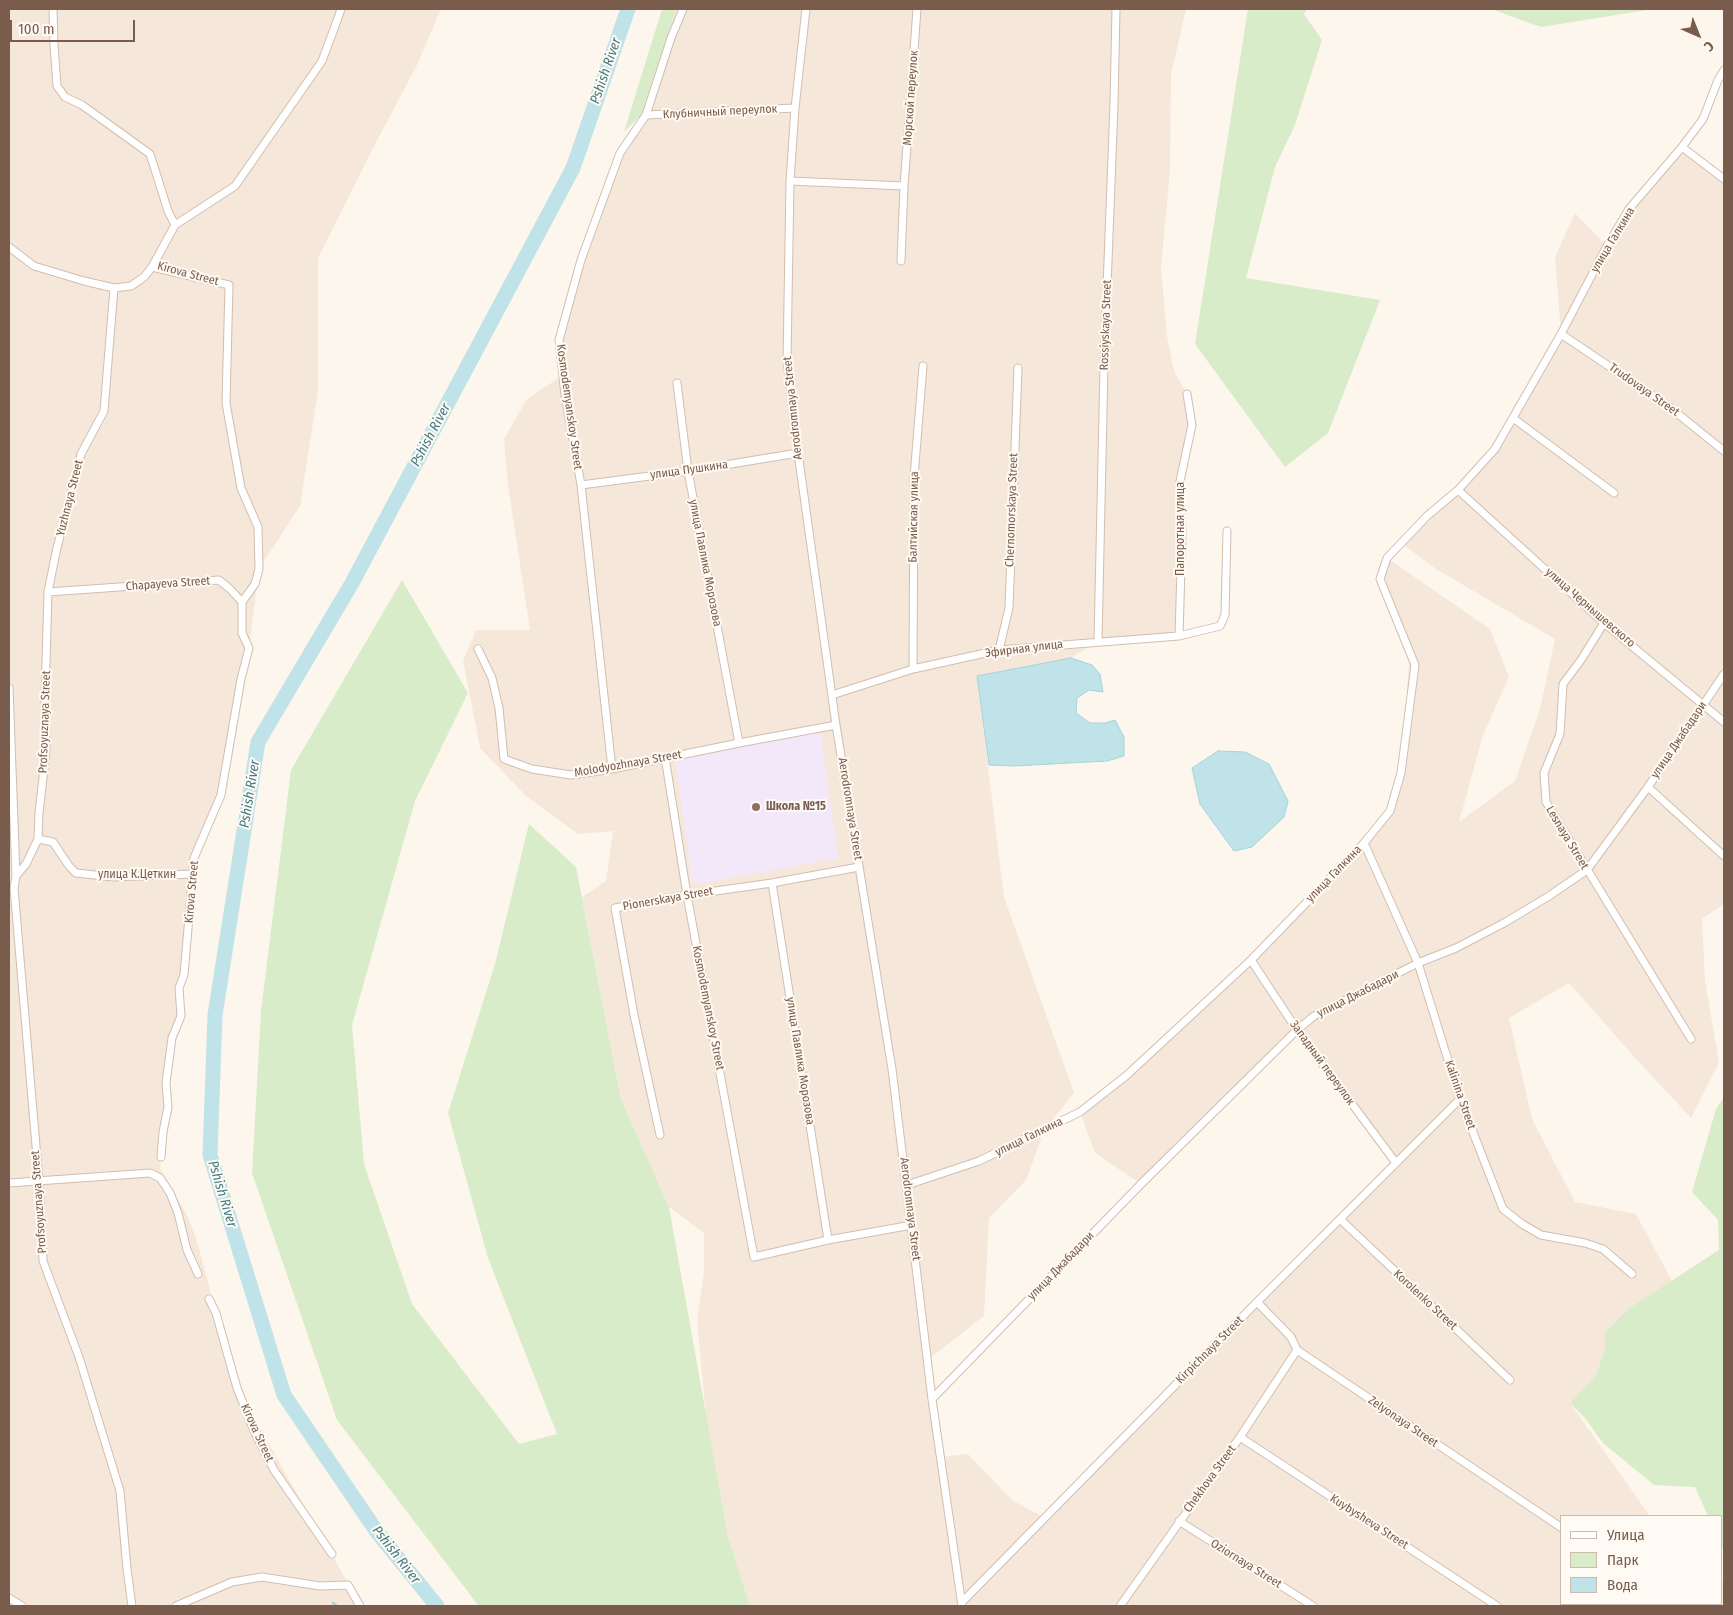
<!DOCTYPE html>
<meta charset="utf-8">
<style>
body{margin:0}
#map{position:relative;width:1733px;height:1615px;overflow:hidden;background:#fdf6ec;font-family:"Fira Sans Condensed",sans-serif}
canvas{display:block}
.frame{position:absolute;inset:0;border:10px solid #7a5c4d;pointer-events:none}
.legend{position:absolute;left:1560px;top:1515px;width:162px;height:90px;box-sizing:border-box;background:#fffaf3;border:1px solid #cabbb1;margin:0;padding:6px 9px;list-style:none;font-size:15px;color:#7a5c4d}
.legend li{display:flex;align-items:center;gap:10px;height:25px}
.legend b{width:25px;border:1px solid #cabbb1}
.north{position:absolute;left:1673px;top:10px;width:50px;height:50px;-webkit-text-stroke:4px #fffaf3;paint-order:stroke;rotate:136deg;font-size:14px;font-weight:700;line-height:20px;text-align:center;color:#7a5c4d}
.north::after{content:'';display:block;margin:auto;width:18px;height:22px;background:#7a5c4d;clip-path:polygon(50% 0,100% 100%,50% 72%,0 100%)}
.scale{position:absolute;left:10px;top:20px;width:125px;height:22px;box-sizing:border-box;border:2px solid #7a5c4d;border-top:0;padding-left:6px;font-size:15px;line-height:18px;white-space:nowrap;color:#7a5c4d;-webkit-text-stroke:4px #fffaf3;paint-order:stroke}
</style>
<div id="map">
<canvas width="1733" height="1615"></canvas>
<div class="frame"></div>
<ul class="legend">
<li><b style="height:6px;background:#fff"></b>Улица</li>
<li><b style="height:14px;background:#d8ecc9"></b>Парк</li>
<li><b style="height:14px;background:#bfe3e8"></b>Вода</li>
</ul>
<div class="north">С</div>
<div class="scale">100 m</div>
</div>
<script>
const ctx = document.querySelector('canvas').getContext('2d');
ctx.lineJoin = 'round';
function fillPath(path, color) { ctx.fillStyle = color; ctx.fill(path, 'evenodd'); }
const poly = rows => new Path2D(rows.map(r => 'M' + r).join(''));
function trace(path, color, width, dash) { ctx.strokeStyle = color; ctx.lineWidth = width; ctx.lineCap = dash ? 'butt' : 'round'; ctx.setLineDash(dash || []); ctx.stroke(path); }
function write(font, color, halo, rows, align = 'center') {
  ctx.font = font + ' "Fira Sans Condensed",sans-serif'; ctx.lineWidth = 4; ctx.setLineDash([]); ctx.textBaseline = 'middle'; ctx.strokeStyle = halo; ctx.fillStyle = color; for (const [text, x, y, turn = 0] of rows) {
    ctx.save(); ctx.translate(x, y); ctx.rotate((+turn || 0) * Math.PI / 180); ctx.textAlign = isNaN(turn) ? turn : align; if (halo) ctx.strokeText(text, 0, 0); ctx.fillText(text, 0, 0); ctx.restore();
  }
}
fillPath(poly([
 [9,9,441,9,417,65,371,152,318,258,318,391,300,506,259,569,249,648,221,795,194,858,184,975,160,1168,187,1215,196,1238,237,1388,361,1606,9,1606],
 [676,9,1186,9,1171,75,1170,170,1161,268,1167,336,1174,371,1187,394,1192,425,1180,481,1179,636,1098,641,1071,658,977,677,1004,897,1074,1093,1045,1129,1026,1180,989,1218,984,1316,929,1359,941,1457,968,1454,1012,1500,1045,1518,1396,1163,1297,1030,1141,1184,1095,1153,1080,1112,1127,1075,1251,960,1385,817,1401,773,1410,651,1384,591,1387,558,1490,629,1509,677,1483,735,1459,822,1515,781,1540,709,1555,639,1436,569,1400,542,1458,490,1513,418,1561,334,1555,257,1575,213,1607,246,1682,147,1724,179,1724,904,1702,919,1705,980,1719,1063,1691,1118,1637,1060,1569,983,1509,1018,1532,1119,1575,1202,1636,1214,1672,1281,1605,1333,1605,1348,1596,1375,1570,1403,1650,1516,1562,1516,1562,1604,1610,1604,1609,1606,750,1606,728,1537,706,1417,697,1319,704,1273,704,1233,669,1207,621,1099,582,897,606,881,613,831,578,834,525,795,480,748,463,661,476,630,530,630,508,485,504,439,527,399,563,375,559,340,581,260,620,153,637,128],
 [1722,1580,1724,1582,1724,1602,1720,1606,1663,1606,1660,1604,1722,1604]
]), '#f5e8da');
fillPath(poly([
 [820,730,838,858,697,884,692,881,675,756]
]), '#f3e8fa');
fillPath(poly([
 [662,9,676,9,641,115,624,132],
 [1248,9,1307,9,1304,14,1322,40,1295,125,1275,167,1246,278,1380,300,1328,433,1285,467,1195,344],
 [1491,9,1653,9,1541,27],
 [402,580,468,693,415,801,352,1025,364,1164,412,1304,519,1444,557,1434,488,1258,448,1113,495,964,529,824,576,867,621,1099,669,1207,728,1537,750,1606,480,1606,478,1605,337,1420,252,1173,261,1011,291,770],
 [1724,1097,1724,1552,1722,1547,1722,1516,1708,1516,1695,1487,1654,1485,1603,1443,1585,1418,1570,1403,1596,1375,1605,1348,1605,1333,1628,1309,1719,1250,1718,1220,1692,1192,1716,1109]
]), '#d8ecc9');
const water = poly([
 [1071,658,1092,665,1100,674,1103,692,1089,690,1077,698,1076,713,1090,723,1105,723,1115,720,1124,737,1124,756,1107,761,1014,766,989,765,977,676,1071,658],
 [1218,751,1245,752,1269,764,1288,801,1284,817,1252,847,1234,851,1200,804,1192,768,1218,751]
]);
fillPath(water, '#bfe3e8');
trace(water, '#a5d3da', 1);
trace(poly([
 [333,1603,337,1606]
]), '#a5d3da', 2.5);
trace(poly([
 [437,1606,377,1532,284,1395,210,1155,215,1015,258,742,352,583,573,168,628,9]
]), '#bfe3e8', 15);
const minor = poly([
 [53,9,54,45,57,86,65,97,82,105,150,154,168,211,175,225],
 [806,9,795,108,790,181,787,361,798,453,836,725,892,1069,932,1399,962,1606],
 [646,115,795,108],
 [1682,147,1724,179],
 [790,181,904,186],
 [9,247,34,266,84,281,114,288,131,286,144,277,152,267,175,225,235,186,322,61,338,18,341,9],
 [901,261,904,186,917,9],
 [1561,334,1668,406,1724,451],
 [677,383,688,471,739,743],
 [1513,418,1614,493],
 [581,485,688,471,798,453],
 [1458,490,1604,623,1724,722],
 [48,592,219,580,230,589,242,602,255,584,259,569,258,527,241,488,226,403,229,285,152,267],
 [1604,623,1581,660,1563,684,1560,734,1544,773,1546,802,1691,1039],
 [1179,636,1182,534,1180,481,1192,425,1187,394],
 [1098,641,1104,366,1114,104,1116,9],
 [478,649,492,678,499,708,504,759,532,769,571,775,612,769,739,743,836,725],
 [999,650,1009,608,1018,368],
 [913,669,914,477,923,366],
 [9,688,16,876,14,888,39,1181,43,1261,79,1357,120,1491,127,1569,132,1606],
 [832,695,913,669,999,650,1179,636,1220,626,1225,615,1227,531],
 [665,757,687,895,754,1257,828,1240,912,1225],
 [612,769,581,485,565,395,559,340,581,260,620,153,646,115,671,38,683,9],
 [1648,787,1724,856],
 [38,839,53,842,69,866,76,873,113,877,193,874],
 [1364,843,1418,963,1460,1099,1503,1209,1522,1224,1541,1235,1585,1243,1603,1249,1632,1274],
 [16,876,26,864,38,839,39,813,46,751,45,699,48,592,56,552,81,454,104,411,114,288],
 [772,883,828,1240],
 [1251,960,1297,1030,1396,1163],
 [660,1135,634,1015,615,908,687,895,772,883,859,867],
 [161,1157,163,1132,168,1107,166,1083,172,1038,181,1016,179,988,184,975,194,858,221,795,241,679,249,648,242,633,242,602],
 [9,1183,150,1173,160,1178,170,1193,178,1213,187,1250,198,1274],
 [907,1185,979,1161,1080,1112,1127,1075,1251,960,1364,843,1390,811,1401,773,1415,665,1380,579,1387,558,1427,516,1458,490,1495,449,1561,334,1607,246,1629,209,1682,147,1703,119,1718,80,1724,70],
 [1340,1219,1510,1380],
 [209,1299,216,1313,237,1388,255,1433,274,1470,332,1554],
 [1257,1302,1291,1337,1297,1350,1562,1528],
 [932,1399,1141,1184,1297,1030,1314,1016,1418,963,1456,948,1504,923,1549,896,1587,870,1648,787,1724,674],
 [1240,1437,1497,1606],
 [1179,1521,1313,1606],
 [9,1598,22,1606],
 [962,1602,1257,1302,1460,1099],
 [176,1606,232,1582,262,1577,320,1586,348,1585,360,1606],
 [1120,1606,1240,1437,1297,1350]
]);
trace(minor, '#d1beb0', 9);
trace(minor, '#fff', 7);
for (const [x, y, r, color] of [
 [756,807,5,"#8d6e63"]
]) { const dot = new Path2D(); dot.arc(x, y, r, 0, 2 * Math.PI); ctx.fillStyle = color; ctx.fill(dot); trace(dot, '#fffaf3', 2); }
write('12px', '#7a5c4d', '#fffaf3', [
 ["Морской переулок",911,98,-86],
 ["Клубничный переулок",720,112,-3],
 ["улица Галкина",1613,240,-59],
 ["Kirova Street",188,274,15],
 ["Rossiyskaya Street",1106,325,-88],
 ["Trudovaya Street",1644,390,35],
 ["Kosmodemyanskoy Street",569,407,82],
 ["Aerodromnaya Street",793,408,-96],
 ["улица Пушкина",689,470,-8],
 ["Yuzhnaya Street",70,498,-76],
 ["Chernomorskaya Street",1012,510,-88],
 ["Балтийская улица",914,517,-89],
 ["Папоротная улица",1181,529,-90],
 ["улица Павлика Морозова",705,563,79],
 ["Chapayeva Street",168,584,-4],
 ["улица Чернышевского",1590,608,41],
 ["Эфирная улица",1024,649,-7],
 ["Profsoyuznaya Street",45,722,-88],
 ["улица Джабадари",1679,740,-56],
 ["Molodyozhnaya Street",628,764,-10],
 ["Aerodromnaya Street",850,809,81],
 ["Lesnaya Street",1567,838,59],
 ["улица Галкина",1334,874,-46],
 ["улица К.Цеткин",137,875],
 ["Kirova Street",192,892,-85],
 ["Pionerskaya Street",668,899,-10],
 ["улица Джабадари",1358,994,-27],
 ["Kosmodemyanskoy Street",708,1008,79],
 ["улица Павлика Морозова",800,1061,81],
 ["Западный переулок",1322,1063,54],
 ["Kalinina Street",1460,1095,71],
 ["улица Галкина",1029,1137,-26],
 ["Profsoyuznaya Street",39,1202,-94],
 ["Aerodromnaya Street",910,1209,83],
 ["улица Джабадари",1061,1266,-46],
 ["Korolenko Street",1425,1300,43],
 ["Kirpichnaya Street",1210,1350,-45],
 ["Zelyonaya Street",1403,1422,34],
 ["Kirova Street",257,1433,65],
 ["Chekhova Street",1210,1479,-54],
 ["Kuybysheva Street",1369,1522,33],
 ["Oziornaya Street",1246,1564,32]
]);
write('bold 12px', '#785e54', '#fffaf3', [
 ["Школа №15",766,807]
], 'left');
write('italic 14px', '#437c86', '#fffaf3', [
 ["Pshish River",606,71,-71],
 ["Pshish River",431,435,-62],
 ["Pshish River",250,794,-81],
 ["Pshish River",222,1194,73],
 ["Pshish River",396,1555,52]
]);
</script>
